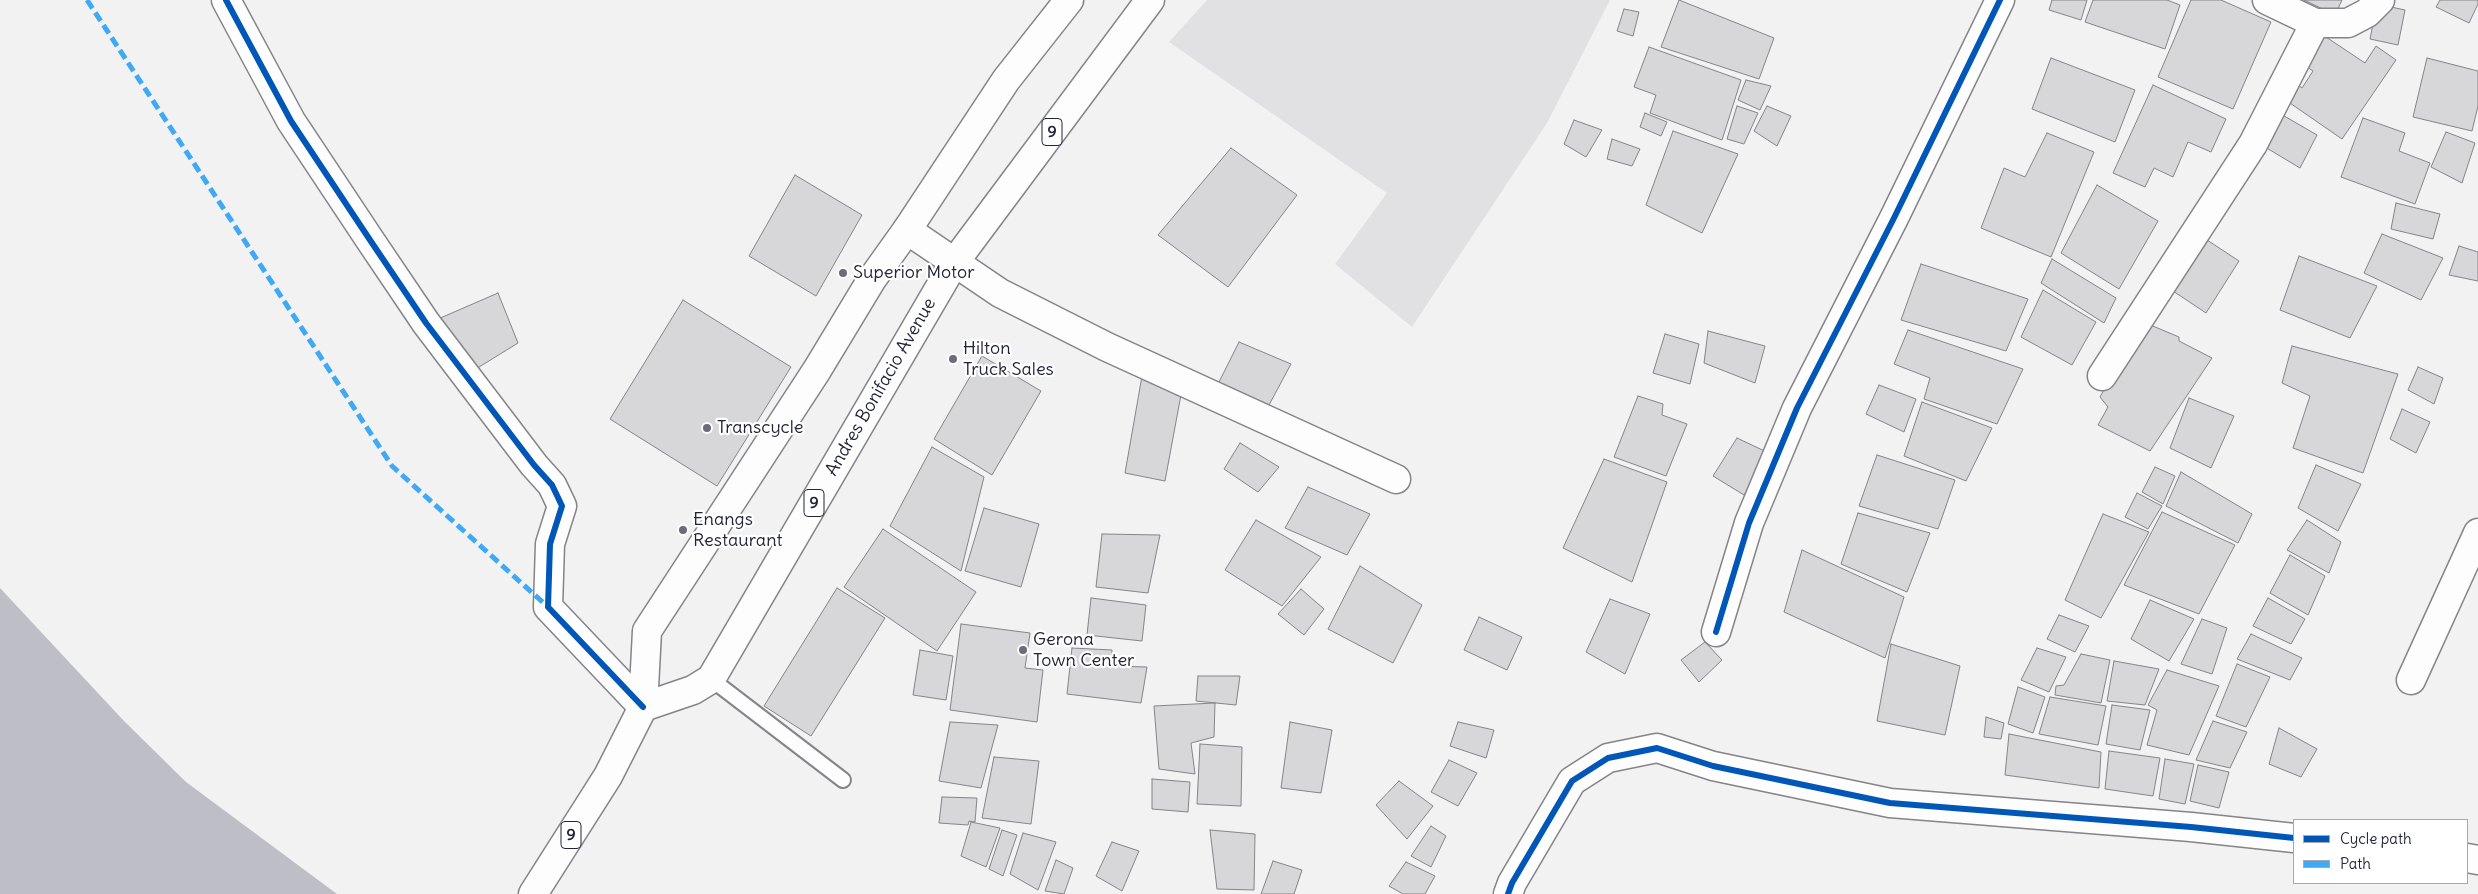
<!DOCTYPE html>
<style>
body{margin:0}
#map{position:relative;width:2478px;height:894px;overflow:hidden;background:#f2f2f3;font-family:Delius,sans-serif}
canvas{display:block}
.legend{position:absolute;left:2293px;top:819px;width:175px;height:65px;box-sizing:border-box;background:#fff;border:1px solid #a7a7b1;margin:0;padding:6px 9px;list-style:none;font-size:15px;color:#22223b}
.legend li{display:flex;align-items:center;gap:10px;height:25px}
.legend b{width:25px;border:1px solid #a7a7b1}
</style>
<div id="map">
<canvas width="2478" height="894"></canvas>
<ul class="legend">
<li><b style="height:6px;background:#0057b8"></b>Cycle path</li>
<li><b style="height:6px;background:#3fa9f5"></b>Path</li>
</ul>
</div>
<script>
const ctx = document.querySelector('canvas').getContext('2d');
ctx.lineJoin = 'round';
function fillPath(path, color) { ctx.fillStyle = color; ctx.fill(path, 'evenodd'); }
const poly = rows => new Path2D(rows.map(r => 'M' + r).join(''));
function trace(path, color, width, dash) { ctx.strokeStyle = color; ctx.lineWidth = width; ctx.lineCap = dash ? 'butt' : 'round'; ctx.setLineDash(dash || []); ctx.stroke(path); }
function write(font, color, halo, rows, align = 'center') {
  ctx.font = font + ' Delius,sans-serif'; ctx.lineWidth = 4.5; ctx.setLineDash([]); ctx.textBaseline = 'middle'; ctx.strokeStyle = halo; ctx.fillStyle = color; for (const [text, x, y, turn = 0] of rows) {
    ctx.save(); ctx.translate(x, y); ctx.rotate((+turn || 0) * Math.PI / 180); ctx.textAlign = isNaN(turn) ? turn : align; if (halo) ctx.strokeText(text, 0, 0); ctx.fillText(text, 0, 0); ctx.restore();
  }
}
fillPath(poly([
 [1207,0,1610,0,1547,123,1412,327,1335,264,1387,193,1169,42]
]), '#e1e1e4');
fillPath(poly([
 [0,588,124,721,186,782,337,894,0,894]
]), '#bebec6');
const building = poly([
 [1679,0,1774,38,1759,79,1661,47,1679,0],
 [2052,0,2087,0,2081,20,2049,10,2052,0],
 [2093,0,2167,0,2180,5,2165,49,2085,22,2093,0],
 [2191,0,2221,0,2271,22,2233,109,2158,77,2191,0],
 [2304,0,2342,0,2335,15,2304,0],
 [2440,0,2478,0,2478,4,2469,23,2436,7,2440,0],
 [2377,4,2405,10,2398,45,2370,39,2377,4],
 [1624,9,1639,12,1633,36,1617,31,1624,9],
 [2317,31,2365,63,2376,46,2396,60,2342,139,2287,101,2298,85,2302,88,2313,71,2297,60,2317,31],
 [1649,47,1741,80,1722,140,1650,113,1656,95,1634,87,1649,47],
 [2051,58,2135,90,2115,142,2032,109,2051,58],
 [2427,58,2478,71,2478,106,2472,131,2413,117,2427,58],
 [1746,80,1771,86,1760,110,1738,100,1746,80],
 [2153,85,2226,119,2211,152,2188,142,2173,177,2154,168,2145,187,2113,173,2153,85],
 [1737,106,1758,113,1744,144,1727,139,1737,106],
 [1767,106,1791,116,1777,146,1754,131,1767,106],
 [1645,113,1667,122,1661,136,1640,127,1645,113],
 [2279,113,2317,135,2300,168,2260,144,2279,113],
 [2363,118,2405,133,2399,151,2430,163,2415,204,2341,177,2363,118],
 [1574,120,1602,130,1586,157,1564,144,1574,120],
 [1673,131,1738,154,1702,233,1646,205,1673,131],
 [2446,132,2475,143,2462,183,2431,167,2446,132],
 [2047,133,2094,152,2051,257,1981,228,2004,168,2025,177,2047,133],
 [1612,139,1640,149,1632,166,1607,159,1612,139],
 [1231,148,1297,195,1228,287,1158,235,1231,148],
 [795,175,862,215,816,296,749,256,795,175],
 [2097,185,2158,221,2119,289,2061,253,2097,185],
 [2396,203,2440,214,2433,239,2391,229,2396,203],
 [2198,234,2239,261,2206,313,2164,285,2198,234],
 [2382,234,2443,258,2421,300,2364,273,2382,234],
 [2459,246,2478,252,2478,281,2449,275,2459,246],
 [2299,256,2377,286,2350,338,2280,310,2299,256],
 [2052,259,2116,298,2104,323,2041,283,2052,259],
 [1921,264,2028,299,2006,351,1901,320,1921,264],
 [2043,290,2096,322,2072,365,2021,337,2043,290],
 [498,293,518,343,471,372,438,319,498,293],
 [683,300,791,367,717,486,610,419,683,300],
 [2141,321,2179,337,2179,341,2212,358,2150,451,2098,425,2108,407,2100,397,2141,321],
 [1908,330,2023,369,1997,424,1924,399,1930,378,1894,364,1908,330],
 [1708,331,1765,346,1755,383,1704,363,1708,331],
 [1665,334,1699,344,1690,384,1653,373,1665,334],
 [1239,342,1291,364,1269,405,1218,384,1239,342],
 [2292,346,2398,374,2363,473,2293,448,2310,396,2282,383,2292,346],
 [982,356,1041,391,992,475,934,439,982,356],
 [2418,367,2443,378,2434,404,2408,390,2418,367],
 [1142,376,1183,384,1165,481,1125,473,1142,376],
 [1879,385,1916,399,1904,432,1866,414,1879,385],
 [1638,396,1663,404,1662,415,1687,424,1666,476,1614,457,1638,396],
 [2189,398,2234,416,2211,468,2170,448,2189,398],
 [1922,402,1992,428,1966,481,1904,456,1922,402],
 [2402,409,2430,422,2416,453,2390,439,2402,409],
 [1737,438,1773,455,1744,495,1713,476,1737,438],
 [1240,443,1279,467,1258,492,1224,469,1240,443],
 [932,447,984,477,961,571,890,526,932,447],
 [1877,455,1955,480,1938,529,1859,506,1877,455],
 [1604,459,1667,482,1632,582,1563,548,1604,459],
 [2316,465,2361,484,2338,531,2298,508,2316,465],
 [2155,467,2175,476,2163,504,2142,492,2155,467],
 [2181,472,2252,514,2238,543,2166,506,2181,472],
 [1308,487,1370,514,1347,555,1285,528,1308,487],
 [2137,493,2162,506,2148,529,2125,517,2137,493],
 [984,508,1039,524,1021,587,965,571,984,508],
 [2162,512,2235,545,2199,614,2124,585,2162,512],
 [1858,513,1930,533,1907,592,1841,564,1858,513],
 [2103,514,2149,532,2101,618,2065,600,2103,514],
 [1256,520,1321,557,1282,606,1225,570,1256,520],
 [2307,520,2341,542,2329,573,2287,550,2307,520],
 [883,529,976,592,937,651,844,587,883,529],
 [1102,534,1160,535,1148,593,1096,587,1102,534],
 [1802,550,1904,597,1885,658,1784,612,1802,550],
 [2290,555,2325,576,2308,615,2270,593,2290,555],
 [1360,566,1422,605,1393,663,1328,629,1360,566],
 [837,588,885,618,811,736,764,706,837,588],
 [1301,589,1324,609,1304,635,1278,614,1301,589],
 [1091,598,1146,605,1142,641,1087,635,1091,598],
 [2268,598,2305,619,2291,644,2253,626,2268,598],
 [1610,599,1650,614,1625,674,1586,652,1610,599],
 [2150,600,2194,619,2169,661,2131,639,2150,600],
 [2059,615,2089,626,2075,652,2047,639,2059,615],
 [1479,617,1522,637,1507,670,1464,650,1479,617],
 [2202,619,2227,628,2212,674,2181,664,2202,619],
 [961,624,1030,633,1025,668,1043,670,1037,722,950,710,961,624],
 [2251,634,2302,658,2290,680,2237,659,2251,634],
 [1705,642,1722,660,1699,682,1681,660,1705,642],
 [1891,644,1960,666,1945,735,1877,721,1891,644],
 [1072,648,1112,650,1112,666,1147,667,1141,703,1067,694,1072,648],
 [2037,648,2066,657,2049,692,2021,680,2037,648],
 [920,650,953,656,946,700,913,695,920,650],
 [2081,654,2110,660,2101,703,2055,695,2056,686,2064,685,2081,654],
 [2114,661,2159,669,2145,705,2107,701,2114,661],
 [2237,664,2270,677,2246,727,2216,716,2237,664],
 [2167,670,2219,686,2189,755,2147,745,2157,710,2148,705,2167,670],
 [1198,676,1240,676,1236,705,1196,701,1198,676],
 [2018,687,2045,697,2033,733,2008,724,2018,687],
 [2050,697,2106,706,2098,745,2039,734,2050,697],
 [1215,703,1214,737,1191,743,1195,774,1159,769,1154,706,1215,703],
 [2112,705,2150,710,2140,750,2106,744,2112,705],
 [1986,717,2004,723,2001,739,1984,737,1986,717],
 [2213,721,2247,732,2230,768,2196,760,2213,721],
 [950,722,998,725,981,788,939,781,950,722],
 [1290,722,1332,730,1321,793,1281,788,1290,722],
 [1458,722,1494,730,1486,758,1450,746,1458,722],
 [2279,728,2317,749,2301,777,2269,764,2279,728],
 [2009,734,2101,752,2099,788,2005,775,2009,734],
 [1200,744,1242,747,1241,806,1197,804,1200,744],
 [2109,751,2160,758,2153,796,2105,789,2109,751],
 [994,757,1039,761,1031,824,982,818,994,757],
 [2165,759,2194,764,2185,804,2159,799,2165,759],
 [1449,760,1477,773,1458,806,1431,792,1449,760],
 [2198,765,2229,772,2219,808,2190,801,2198,765],
 [1152,779,1190,782,1188,812,1152,809,1152,779],
 [1399,781,1433,806,1407,839,1376,805,1399,781],
 [942,797,977,798,975,822,969,821,968,825,939,823,942,797],
 [971,822,1000,828,986,867,961,856,971,822],
 [1431,826,1446,836,1431,867,1411,856,1431,826],
 [1002,830,1017,835,1003,876,989,869,1002,830],
 [1210,830,1255,834,1254,890,1217,889,1210,830],
 [1023,833,1056,842,1038,890,1010,874,1023,833],
 [1112,842,1139,851,1122,891,1096,876,1112,842],
 [1056,860,1073,868,1064,894,1045,891,1056,860],
 [1273,861,1302,870,1294,894,1261,894,1273,861],
 [1406,862,1435,876,1425,894,1403,894,1389,886,1406,862]
]);
fillPath(building, '#d7d7d9');
trace(building, '#848489', 1);
const lane = poly([
 [711,679,843,780]
]);
const street = poly([
 [226,0,291,121,370,240,426,323,534,465,552,485,562,506,550,544,548,607,643,707],
 [2267,0,2315,23],
 [907,230,1000,293,1107,347,1396,479],
 [2102,376,2253,144,2315,23,2348,23,2367,13,2380,0],
 [1716,632,1749,523,1797,408,1894,218,2000,0],
 [2411,680,2478,533],
 [2467,858,2478,860],
 [1508,894,1512,883,1572,781,1608,758,1657,748,1713,766,1890,803,2191,827,2294,838]
]);
const highway = poly([
 [643,707,693,690,711,679,954,263,1150,0],
 [533,894,608,776,643,707,647,631,817,370,872,279,907,230,1006,80,1069,0]
]);
trace(lane, '#848489', 18);
trace(street, '#848489', 31);
trace(highway, '#848489', 31);
trace(lane, '#fdfdfd', 14);
trace(street, '#fdfdfd', 28);
trace(highway, '#fdfdfd', 28);
trace(poly([
 [87,0,392,466,548,607]
]), '#3fa9f5', 5, [10, 5]);
trace(poly([
 [226,0,291,121,370,240,426,323,534,465,552,485,562,506,550,544,548,607,643,707],
 [1716,632,1749,523,1797,408,1894,218,2000,0],
 [1508,894,1512,883,1572,781,1608,758,1657,748,1713,766,1890,803,2191,827,2294,838]
]), '#0057b8', 6);
for (const [x, y, r, color] of [
 [843,273,5,"#6b6b7b"],
 [953,359,5,"#6b6b7b"],
 [707,428,5,"#6b6b7b"],
 [683,530,5,"#6b6b7b"],
 [1023,650,5,"#6b6b7b"]
]) { const dot = new Path2D(); dot.arc(x, y, r, 0, 2 * Math.PI); ctx.fillStyle = color; ctx.fill(dot); trace(dot, '#fff', 2); }
for (const [x, y, w] of [
 [1052,132,20],
 [814,503,20],
 [571,835,20]
]) { const box = new Path2D(); box.roundRect(x - w / 2, y - 13.5, w, 27, 4); ctx.fillStyle = '#fff'; ctx.fill(box); trace(box, '#22223b', 1); }
write('bold 16px', '#22223b', null, [
 ["9",1052,132],
 ["9",814,503],
 ["9",571,835]
]);
write('18px', '#22223b', '#fff', [
 ["Superior Motor",853,273],
 ["Hilton",963,349],
 ["Truck Sales",963,370],
 ["Transcycle",717,428],
 ["Enangs",693,520],
 ["Restaurant",693,541],
 ["Gerona",1033,640],
 ["Town Center",1033,661]
], 'left');
write('18px', '#22223b', '#fff', [
 ["Andres Bonifacio Avenue",881,387,-60]
]);
</script>
